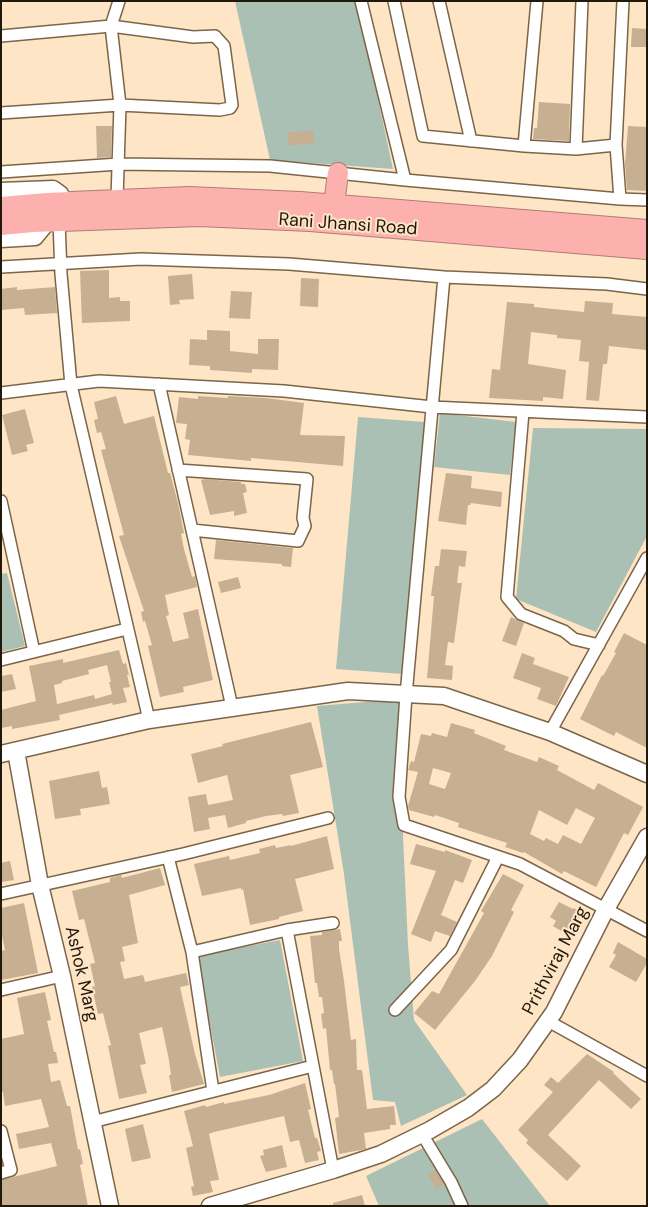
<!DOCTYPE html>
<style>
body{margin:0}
#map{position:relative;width:648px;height:1207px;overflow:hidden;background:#fee5c5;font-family:"DM Sans",sans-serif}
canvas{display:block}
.frame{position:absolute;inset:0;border:2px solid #22190d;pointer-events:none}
</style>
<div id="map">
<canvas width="648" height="1207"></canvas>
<div class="frame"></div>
</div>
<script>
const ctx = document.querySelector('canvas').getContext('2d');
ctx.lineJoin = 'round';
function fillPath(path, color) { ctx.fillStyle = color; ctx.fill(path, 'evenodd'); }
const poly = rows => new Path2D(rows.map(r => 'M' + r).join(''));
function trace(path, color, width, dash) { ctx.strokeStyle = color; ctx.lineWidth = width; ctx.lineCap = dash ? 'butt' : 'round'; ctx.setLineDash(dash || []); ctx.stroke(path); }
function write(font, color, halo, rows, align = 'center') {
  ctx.font = font + ' "DM Sans",sans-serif'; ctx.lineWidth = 4; ctx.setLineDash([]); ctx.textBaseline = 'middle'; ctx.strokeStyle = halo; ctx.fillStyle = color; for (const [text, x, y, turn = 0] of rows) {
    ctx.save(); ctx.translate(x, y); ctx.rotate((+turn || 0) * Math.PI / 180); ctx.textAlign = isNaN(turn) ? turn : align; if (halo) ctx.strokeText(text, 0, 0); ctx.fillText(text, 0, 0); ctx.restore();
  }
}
fillPath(poly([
 [235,1,357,1,393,169,270,160],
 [440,413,516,422,510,475,434,467],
 [358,417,425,422,403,674,336,669],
 [533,428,647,429,647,536,596,632,516,599],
 [7,573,25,646,1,652,1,574],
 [401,699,403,835,408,945,414,1020,467,1095,401,1126,395,1102,373,1100,344,874,317,706],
 [280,940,303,1061,220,1077,197,956],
 [482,1119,550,1206,379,1206,366,1176]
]), '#aac0b5');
fillPath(poly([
 [632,28,647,29,647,47,631,47],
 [539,102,570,104,569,141,533,139,534,128,537,128],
 [96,126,112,126,111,157,97,158],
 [628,126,647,127,647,191,627,190,625,164],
 [314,131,314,144,288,145,288,132],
 [109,270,109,298,120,297,120,301,130,301,130,321,82,323,80,271],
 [192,274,194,299,179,300,180,304,170,305,168,276],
 [301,278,319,279,318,307,300,306],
 [17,287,17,290,55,287,57,313,25,315,24,308,1,310,1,289],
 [231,291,252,292,250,319,229,318],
 [585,301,613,303,612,314,647,317,646,350,609,346,607,364,603,364,599,401,586,400,589,362,579,361,581,340,557,338,557,335,531,332,528,364,566,370,563,399,543,397,543,401,489,398,492,369,500,370,507,302,534,304,534,307,584,312],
 [207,330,230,331,230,351,258,354,258,339,279,339,278,370,252,369,252,373,210,370,210,366,189,365,190,339,207,340],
 [116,396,124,424,154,416,168,473,170,473,178,503,184,533,181,534,184,549,192,577,195,576,197,587,165,595,169,615,166,616,173,642,189,638,183,613,198,609,213,680,183,687,184,692,160,697,148,646,152,645,145,621,143,622,141,612,144,611,119,536,124,535,101,450,106,449,101,432,97,433,94,420,98,419,94,402],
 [198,396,228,398,228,396,266,398,304,403,300,435,345,436,343,466,251,458,251,461,188,455,190,440,185,439,187,424,176,423,179,397,198,399],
 [25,409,34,443,26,445,28,451,12,455,2,415],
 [446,473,472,476,471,488,502,492,501,507,471,503,470,505,468,505,466,525,438,521],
 [205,479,240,482,242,484,245,484,247,492,243,493,247,513,234,516,234,511,210,515,201,480],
 [216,540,293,548,291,567,282,566,282,564,214,559],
 [441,549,467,551,465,567,459,566,457,583,462,583,454,643,448,642,445,665,453,666,452,680,427,678,434,596,431,596,435,566,439,566],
 [238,577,241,588,221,593,218,582],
 [511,617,524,623,516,646,502,641],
 [624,633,647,645,647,748,616,732,614,736,580,719,602,675,603,676,616,653,614,652],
 [119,650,123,664,126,663,129,675,127,675,130,687,123,688,127,702,113,705,112,703,59,715,60,720,12,729,12,726,1,728,1,710,36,701,29,666,63,659,63,663],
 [107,665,111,682,109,682,112,694,95,699,94,695,57,704,54,685,62,683,62,681,89,674,88,670],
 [522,653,535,658,533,664,569,677,556,706,537,699,541,688,513,678],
 [12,674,16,689,1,692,1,676],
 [311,722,323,767,290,775,299,813,283,816,282,814,266,816,246,821,246,823,228,828,225,815,208,818,210,829,194,832,188,797,206,794,208,805,233,800,227,775,198,783,191,754,223,746,222,744],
 [451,723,475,730,474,733,506,746,504,750,537,762,539,757,559,766,557,770,594,790,598,783,643,807,628,835,624,833,596,887,564,871,562,874,524,852,523,853,505,847,507,843,458,827,459,823,435,815,434,817,409,810,408,806,418,772,408,770,411,761,414,762,421,734,431,736,432,733,447,737],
 [433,768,451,773,445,789,429,784],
 [576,808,595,818,581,844,563,835,558,844,546,838,544,841,530,834,539,810,567,825],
 [99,771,102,788,107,787,110,804,80,809,81,815,55,819,49,781],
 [327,836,334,869,295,879,303,911,279,917,279,919,250,925,243,889,241,890,241,888,202,896,194,864,229,856,230,860,260,853,259,849,275,845,276,848,291,845,291,846],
 [416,844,445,852,445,850,472,860,463,883,455,880,441,915,457,922,450,936,435,931,431,942,411,934,436,871,410,864],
 [10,861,14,880,1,882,1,863],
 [160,868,165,885,129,895,138,943,122,947,125,961,120,962,124,979,143,975,145,982,186,973,189,985,180,987,195,1054,204,1084,172,1092,169,1075,171,1075,169,1060,162,1027,139,1033,146,1064,140,1065,147,1093,119,1099,108,1046,111,1045,103,1013,98,1014,92,987,95,986,90,964,95,963,84,919,79,920,72,891,110,882,110,878,121,875,122,878],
 [503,874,524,885,511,910,514,912,492,956,475,981,435,1030,414,1013,432,991,439,994,484,913,481,911],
 [559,902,573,909,574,908,582,913,568,935,553,926,556,921,550,917],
 [24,903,38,973,1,980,1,951,5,950,1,931,1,908],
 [340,929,342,941,339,941,339,949,344,981,351,1040,356,1039,357,1070,362,1070,367,1109,394,1106,396,1125,390,1125,390,1129,364,1133,366,1149,339,1154,335,1118,339,1117,335,1084,334,1084,332,1070,330,1070,326,1028,323,1029,321,1014,324,1013,322,997,319,997,317,983,315,983,310,936,322,935,322,932],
 [618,942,647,959,647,963,636,982,609,967,616,955,613,953],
 [45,992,51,1020,47,1021,54,1052,56,1052,58,1063,48,1064,51,1082,60,1080,67,1106,70,1106,78,1150,80,1149,83,1164,80,1165,88,1206,1,1206,1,1180,57,1166,51,1143,19,1149,16,1134,49,1127,41,1099,5,1106,3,1092,1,1092,1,1039,24,1034,17,998],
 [587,1054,614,1072,613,1073,641,1099,631,1109,599,1080,548,1135,581,1166,567,1181,526,1143,528,1140,518,1130,553,1092,544,1085,551,1077,558,1083],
 [305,1083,311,1109,308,1110,315,1138,317,1138,321,1151,317,1152,319,1160,305,1163,299,1140,290,1142,284,1116,214,1132,209,1134,219,1180,210,1181,213,1192,193,1196,191,1187,194,1186,186,1148,193,1146,184,1111,205,1105,206,1107,224,1102,224,1104,269,1095],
 [143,1124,151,1158,132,1162,125,1129],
 [282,1145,287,1167,266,1172,260,1156,264,1155,263,1150],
 [435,1170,444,1184,436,1189,428,1174],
 [362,1195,365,1206,333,1206,333,1203]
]), '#c7af91');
const street = poly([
 [394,1,423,136,524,146,576,149,616,145,623,1],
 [439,1,471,141],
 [1,36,111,26,193,37,215,36,224,46,232,105,230,108,220,110,120,105,1,113],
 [524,146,537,1],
 [576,149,582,1],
 [1,172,119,164,270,166,405,180,361,1],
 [405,180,620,199,616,145],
 [117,199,120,105,111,26,119,1],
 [620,199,647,200],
 [59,221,61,274,71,385,149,720],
 [1,267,141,259,289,264,444,277,607,284,647,289],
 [444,277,406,695,399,797,404,825,520,864,647,931],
 [159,384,232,707],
 [1,393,99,381,284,391,432,407,647,417],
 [523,412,507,597,521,614,564,631,574,639,599,645],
 [178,470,307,479,303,518,305,526,298,541,192,530],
 [1,501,34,652],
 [1,660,127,629],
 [550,732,647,558],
 [168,857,192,952,213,1091],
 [1,894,183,854,328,818],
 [287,930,333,1170],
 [192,952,287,930,333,923],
 [1,990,62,976],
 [395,1010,451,950,498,857],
 [548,1021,647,1076],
 [92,1122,313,1066],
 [1,1131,11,1170,1,1173],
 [422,1134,451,1182,462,1206]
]);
const secondary = poly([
 [1,191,53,189,60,194,64,202],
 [1,239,35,237,48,221],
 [16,751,40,885,62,976,110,1206],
 [1,754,149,720,348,691,444,696,550,732,647,774],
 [210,1206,333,1170,381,1154,430,1130,468,1108,493,1089,520,1060,554,1012,606,909,647,837]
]);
const highway = poly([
 [334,205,338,173],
 [1,207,47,203,189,197,300,202,647,230],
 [1,225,33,222,199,216,310,221,647,249]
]);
trace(street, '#7b6549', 14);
trace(secondary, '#7b6549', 19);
trace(highway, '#b07c76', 22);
trace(street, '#fff', 11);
trace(secondary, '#fff', 16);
trace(highway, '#fdb1ae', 20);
write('18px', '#22190d', '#fee5c5', [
 ["Rani Jhansi Road",348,225,4],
 ["Prithviraj Marg",556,961,-62],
 ["Ashok Marg",81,974,77]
]);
</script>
